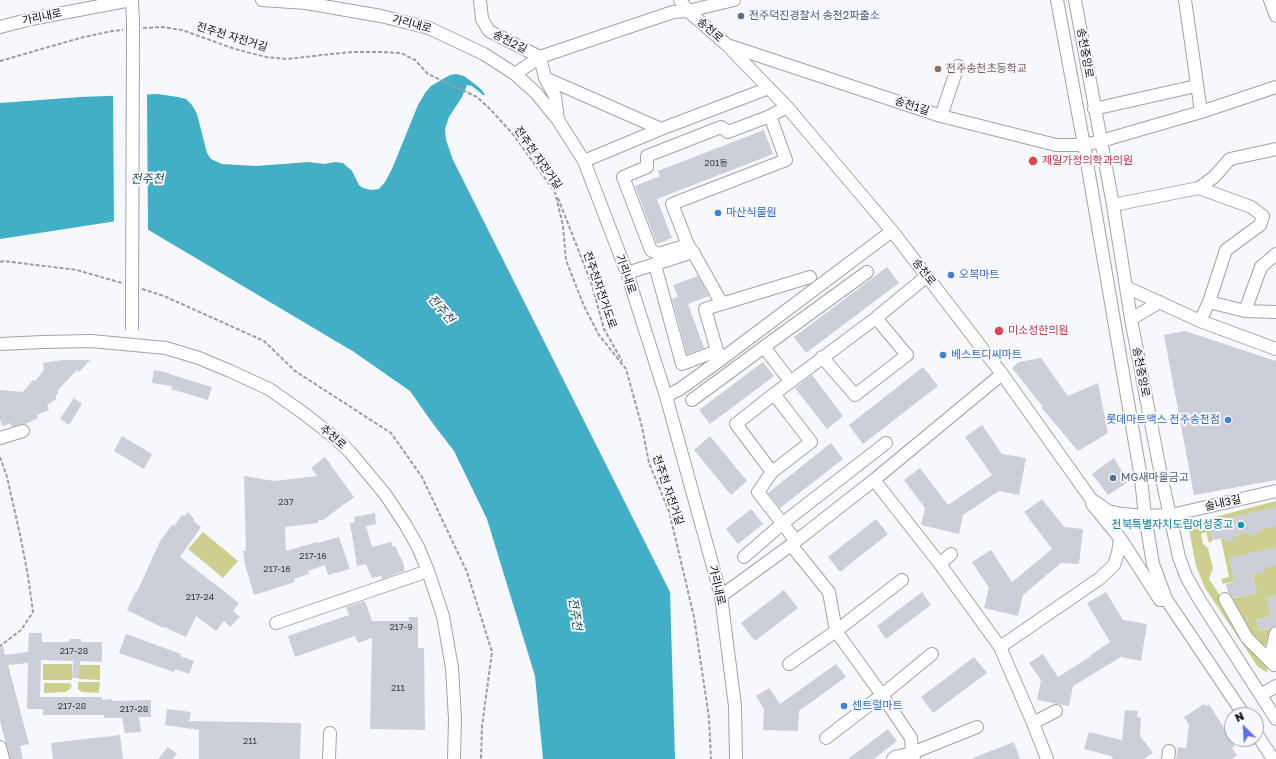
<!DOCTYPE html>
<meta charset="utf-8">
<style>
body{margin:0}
#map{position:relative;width:1276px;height:759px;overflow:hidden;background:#f7f8fe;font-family:"Golos Text",sans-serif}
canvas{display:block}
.north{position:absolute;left:1224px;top:707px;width:40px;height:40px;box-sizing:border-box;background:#f7f8fe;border:1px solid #9b9ca0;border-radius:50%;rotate:336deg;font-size:11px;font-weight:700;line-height:16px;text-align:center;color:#101114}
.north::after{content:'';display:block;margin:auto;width:14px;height:18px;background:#606fe7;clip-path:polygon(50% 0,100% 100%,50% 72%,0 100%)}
</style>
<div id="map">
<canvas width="1276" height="759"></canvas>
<div class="north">N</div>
</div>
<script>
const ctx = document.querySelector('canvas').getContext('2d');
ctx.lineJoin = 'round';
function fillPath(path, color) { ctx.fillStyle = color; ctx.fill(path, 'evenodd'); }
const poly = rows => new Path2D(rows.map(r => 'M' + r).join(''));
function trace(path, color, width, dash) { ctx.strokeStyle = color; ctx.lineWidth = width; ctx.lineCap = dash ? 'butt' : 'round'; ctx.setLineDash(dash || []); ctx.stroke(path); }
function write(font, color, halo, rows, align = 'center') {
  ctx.font = font + ' "Golos Text","Noto Sans KR",sans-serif'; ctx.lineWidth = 4; ctx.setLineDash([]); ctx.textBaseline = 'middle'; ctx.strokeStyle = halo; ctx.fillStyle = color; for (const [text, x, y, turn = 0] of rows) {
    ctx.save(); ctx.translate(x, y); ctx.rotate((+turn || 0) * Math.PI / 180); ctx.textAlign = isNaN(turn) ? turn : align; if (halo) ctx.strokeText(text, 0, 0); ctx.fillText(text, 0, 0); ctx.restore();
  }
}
fillPath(poly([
 [1276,501,1276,595,1267,597,1271,616,1256,620,1259,631,1272,628,1268,640,1265,645,1260,645,1250,637,1230,599,1257,593,1253,577,1223,584,1221,579,1229,577,1221,539,1225,538,1226,542,1233,536,1273,526,1269,509,1208,523,1213,540,1209,543,1206,532,1201,534,1203,544,1208,548,1213,568,1209,579,1266,664,1268,673,1258,667,1205,588,1196,566,1188,524],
 [203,532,238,561,223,578,188,549],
 [43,664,72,664,72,680,43,680],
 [79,665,100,665,100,680,78,679],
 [78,682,100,682,99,693,82,692,78,689],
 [44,683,70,683,72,686,69,690,65,692,44,693]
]), '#cccf8d');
fillPath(poly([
 [456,74,464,76,476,85,482,90,485,95,483,95,472,86,467,85,462,97,449,117,445,129,446,140,453,160,670,592,675,759,543,759,535,676,487,519,454,451,431,421,410,391,354,352,130,219,0,239,0,103,80,97,158,94,178,97,186,99,192,105,197,114,207,153,211,159,222,164,256,166,309,162,324,164,335,162,343,163,352,171,359,185,363,188,371,190,379,189,385,182,392,169,418,105,425,93,431,86,450,75]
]), '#42afc7');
fillPath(poly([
 [147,93,148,232,130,221,114,224,113,94]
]), '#f7f8fe');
fillPath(poly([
 [764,130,773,154,657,199,672,238,657,244,635,186,660,176,658,171],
 [887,267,899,283,806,353,794,337],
 [698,276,709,296,688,304,704,348,687,354,672,299,678,297,673,285],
 [1185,331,1276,361,1276,480,1194,495,1164,335],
 [1041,358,1068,396,1098,383,1108,433,1078,451,1041,407,1043,407,1012,368,1019,362],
 [62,360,90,360,79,372,77,370,58,390,58,393,56,395,56,399,47,405,49,410,37,415,38,418,25,424,11,427,11,423,2,426,0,420,0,390,23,392,33,380,35,381,44,370,43,363],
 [763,362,774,376,710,424,699,410],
 [923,367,938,386,863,444,849,425],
 [154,370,170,373,169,374,212,387,208,400,171,389,172,386,152,383],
 [812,375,843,416,827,429,795,388],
 [74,398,82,404,69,425,60,419],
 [982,425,1002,454,1026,458,1019,495,999,491,963,515,959,534,921,525,925,508,904,480,920,468,948,505,992,475,965,437],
 [122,436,152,454,144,469,114,451],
 [710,436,747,481,731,495,694,450],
 [831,443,843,459,780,508,768,493],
 [325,457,354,497,323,520,318,520,318,523,285,527,286,551,317,542,318,543,339,537,350,569,328,575,325,565,308,571,309,574,294,579,295,582,254,595,245,565,243,551,246,551,244,476,274,481,317,476,311,468],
 [1114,458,1128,482,1108,495,1092,474],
 [1042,499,1064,527,1083,529,1079,564,1061,563,1023,595,1018,616,984,608,989,588,972,562,991,550,1012,582,1052,549,1024,512],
 [1276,507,1276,526,1258,530,1259,534,1250,536,1249,532,1233,536,1234,540,1226,542,1225,538,1213,540,1208,523],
 [751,509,763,524,738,544,726,529],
 [188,512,194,519,193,521,201,527,180,557,239,603,233,611,240,617,230,627,224,621,216,631,196,616,186,637,164,627,163,628,127,610,136,591,137,592,160,541,172,525,174,526,182,515,185,516],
 [375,513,376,524,366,526,372,547,391,542,393,547,395,546,404,565,404,571,382,579,381,576,372,578,366,564,357,566,350,523,355,522,354,517],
 [876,519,888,534,840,572,828,557],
 [1276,547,1276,565,1264,568,1265,572,1252,575,1257,593,1233,598,1228,592,1226,584,1234,582,1229,558],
 [784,590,798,608,755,641,741,623],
 [922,592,931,605,886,639,877,626],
 [1106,592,1123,620,1147,624,1141,661,1121,657,1073,686,1069,706,1037,700,1041,680,1029,663,1043,654,1058,677,1091,656,1091,655,1110,642,1087,603],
 [1276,595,1276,626,1259,631,1256,620,1271,616,1266,597],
 [365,601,372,621,409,621,409,617,418,617,418,648,424,648,425,730,370,729,372,638,358,643,355,636,295,657,288,636,349,615,346,607],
 [29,633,42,633,42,642,69,642,70,639,81,639,81,642,102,642,102,662,80,661,79,678,72,678,73,661,41,660,40,697,102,697,102,700,112,699,113,701,114,701,151,700,151,717,139,717,141,732,125,733,122,718,104,718,104,715,43,715,43,709,27,709,28,663,8,665,29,744,20,746,23,759,10,759,0,721,0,646,3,646,5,655,28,652],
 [126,634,181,654,180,656,194,661,189,674,175,669,174,672,119,653],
 [974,657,987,673,933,713,921,697],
 [836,664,846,677,799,711,798,731,763,730,764,709,756,696,769,688,780,704],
 [1204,704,1206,706,1209,704,1235,746,1232,748,1237,756,1231,759,1176,759,1178,747,1186,748,1189,725,1184,717],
 [167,709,191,712,189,721,301,723,300,759,199,759,199,730,165,725],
 [1125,710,1138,711,1137,717,1141,718,1140,736,1153,753,1144,759,1113,759,1111,756,1084,749,1089,732,1122,740],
 [888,729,897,741,874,759,848,759],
 [120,735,123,759,53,759,51,743],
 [1014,742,1020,759,973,759,973,758],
 [168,747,177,754,173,759,158,759]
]), '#ccced8');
const minor = poly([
 [132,0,133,21],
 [262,0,306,3,381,16,429,28,484,54,515,74,536,93,558,120,584,161,627,273,638,308,666,396,721,596,735,706,736,759],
 [480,0,482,19,489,31,540,57,545,78,555,96,558,120],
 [680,0,688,11,727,45,787,107,892,231,1002,374,1091,499,1108,511,1122,514,1145,516,1171,515,1276,491],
 [1057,0,1084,145,1141,478,1145,516,1153,564,1166,599,1244,715],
 [1075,0,1113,205,1131,319,1160,470,1179,557,1186,576,1199,599,1276,719],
 [1185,0,1201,112],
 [1270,0,1276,16],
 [0,27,31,19,131,0],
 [730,46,941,116,1056,145,1084,145,1101,141,1201,112,1276,87],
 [515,74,540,57,673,12,688,11,734,0],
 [545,78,661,129],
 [1094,109,1196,86],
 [941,116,958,66],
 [584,161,661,129,769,88],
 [1199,188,1251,207,1263,216,1260,225,1226,250,1209,302,1200,321],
 [1113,205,1199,188,1214,177,1230,159,1276,149],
 [688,245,658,254,651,250,623,177,647,167,647,156,721,127,728,132,770,116,787,107],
 [693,252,722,304],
 [655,265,682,364,717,351],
 [627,273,693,252,688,245,672,204,786,160,770,116],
 [1126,287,1200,321,1276,349],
 [1209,302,1245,311,1276,312],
 [1245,311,1261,267,1276,254],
 [1131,319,1160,302],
 [0,344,43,342,91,341,166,348,199,358,230,371,269,389,302,412,334,437,350,452,385,494,405,524,418,547,428,571,443,616,452,668,455,719,454,759],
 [764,347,867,272],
 [822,357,855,395,907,355,876,318],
 [723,358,717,351,705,309,810,277],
 [666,396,680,389,723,358,892,231],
 [692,400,764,347,790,381],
 [0,438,23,431],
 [772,472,736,424,774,394],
 [874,480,940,564,1000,647,1033,723,1047,759],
 [1092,504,1120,538,1160,600,1166,599],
 [796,541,758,492,772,472,811,442,774,394,876,318,927,276],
 [791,545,829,592,836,631,882,695,911,738,912,753,914,759],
 [744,557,783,523,886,443],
 [940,564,951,554],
 [721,596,791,545,874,480,1002,374],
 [1225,599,1247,638,1274,665],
 [276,623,428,571],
 [1000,647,1099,579,1114,565,1118,553,1120,538],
 [789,664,836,631,902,580],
 [1274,665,1271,654,1276,633],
 [1261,695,1276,686],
 [1033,723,1056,711],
 [1256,733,1273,759],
 [826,738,882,695,932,654],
 [0,747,3,759],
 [329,759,330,733],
 [893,759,895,757,912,753,977,727],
 [1168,759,1169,751]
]);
trace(minor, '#a1a3ac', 14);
trace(poly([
 [143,28,162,27,182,30,235,49,266,57,287,59,332,54,352,52,381,52,401,53,415,60,428,74,477,97,490,109,512,133,555,192,563,226,566,260,578,291,584,306,599,335,626,369,642,427,649,463,669,511,694,617,709,718,711,759],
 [0,61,80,38,112,31,123,30],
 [558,198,592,285,604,329,622,361],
 [0,262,4,261,77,270,122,283],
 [142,289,164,296,264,341,295,371,391,433,422,477,467,572,492,652,482,726,481,759],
 [0,457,7,477,21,539,28,576,33,612,21,630,0,646]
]), '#9c9da1', 2, [4, 2]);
trace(minor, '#fff', 12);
const minorBridge = poly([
 [132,330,133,21]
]);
trace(minorBridge, '#a1a3ac', 14, []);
trace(minorBridge, '#fff', 12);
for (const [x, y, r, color] of [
 [741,16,4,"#5c6f8a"],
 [938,69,4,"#8d6e63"],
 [1033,161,5,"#e0444e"],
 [718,213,4,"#3f7fe0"],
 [951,275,4,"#3f7fe0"],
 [999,331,5,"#e0444e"],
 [943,355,4,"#3f7fe0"],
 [1228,420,4,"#3f7fe0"],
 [1113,478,4,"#5c6f8a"],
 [1241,525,4,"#0f9aa8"],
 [844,706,4,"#3f7fe0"]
]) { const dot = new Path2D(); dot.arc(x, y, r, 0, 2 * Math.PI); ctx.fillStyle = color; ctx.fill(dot); trace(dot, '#f7f8fe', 1.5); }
write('9px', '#3f4045', null, [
 ["201동",716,163],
 ["237",286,502],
 ["217-16",313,556],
 ["217-16",277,569],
 ["217-24",200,597],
 ["217-9",401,627],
 ["217-28",74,651],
 ["211",398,688],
 ["217-28",72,706],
 ["217-28",134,709],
 ["211",250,741]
]);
write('11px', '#4e5e75', '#f7f8fe', [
 ["전주덕진경찰서 송천2파출소",749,16],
 ["MG새마을금고",1121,478]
], 'left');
write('11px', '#101114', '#f7f8fe', [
 ["가리내로",42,17,-12],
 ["가리내로",412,24,15],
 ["송천로",710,30,41],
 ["전주천 자전거길",232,37,17],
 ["송천2길",510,42,27],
 ["송천중앙로",1085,53,80],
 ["송천1길",912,106,18],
 ["전주천 자전거길",538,158,55],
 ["송천로",924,272,52],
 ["가리내로",626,274,71],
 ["전주천자전거도로",600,290,71],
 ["송천중앙로",1141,372,79],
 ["추천로",333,437,41],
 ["전주천 자전거길",668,490,71],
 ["솔내3길",1223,503,-13],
 ["가리내로",717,585,77]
]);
write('11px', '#785e54', '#f7f8fe', [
 ["전주송천초등학교",946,69]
], 'left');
write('11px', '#be3a42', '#f7f8fe', [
 ["제일가정의학과의원",1042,161],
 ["미소정한의원",1008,331]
], 'left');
write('11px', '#366cbe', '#f7f8fe', [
 ["마산식물원",726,213],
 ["오복마트",959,275],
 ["베스트디씨마트",951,355],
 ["롯데마트맥스 전주송천점",1220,420,"right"],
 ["센트럴마트",852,706]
], 'left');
write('11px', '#0d838f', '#f7f8fe', [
 ["전북특별자치도립여성중고",1233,525]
], 'right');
write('italic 12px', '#23515c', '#f7f8fe', [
 ["전주천",147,179,-1],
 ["전주천",441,309,49],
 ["전주천",575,614,81]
]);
</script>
